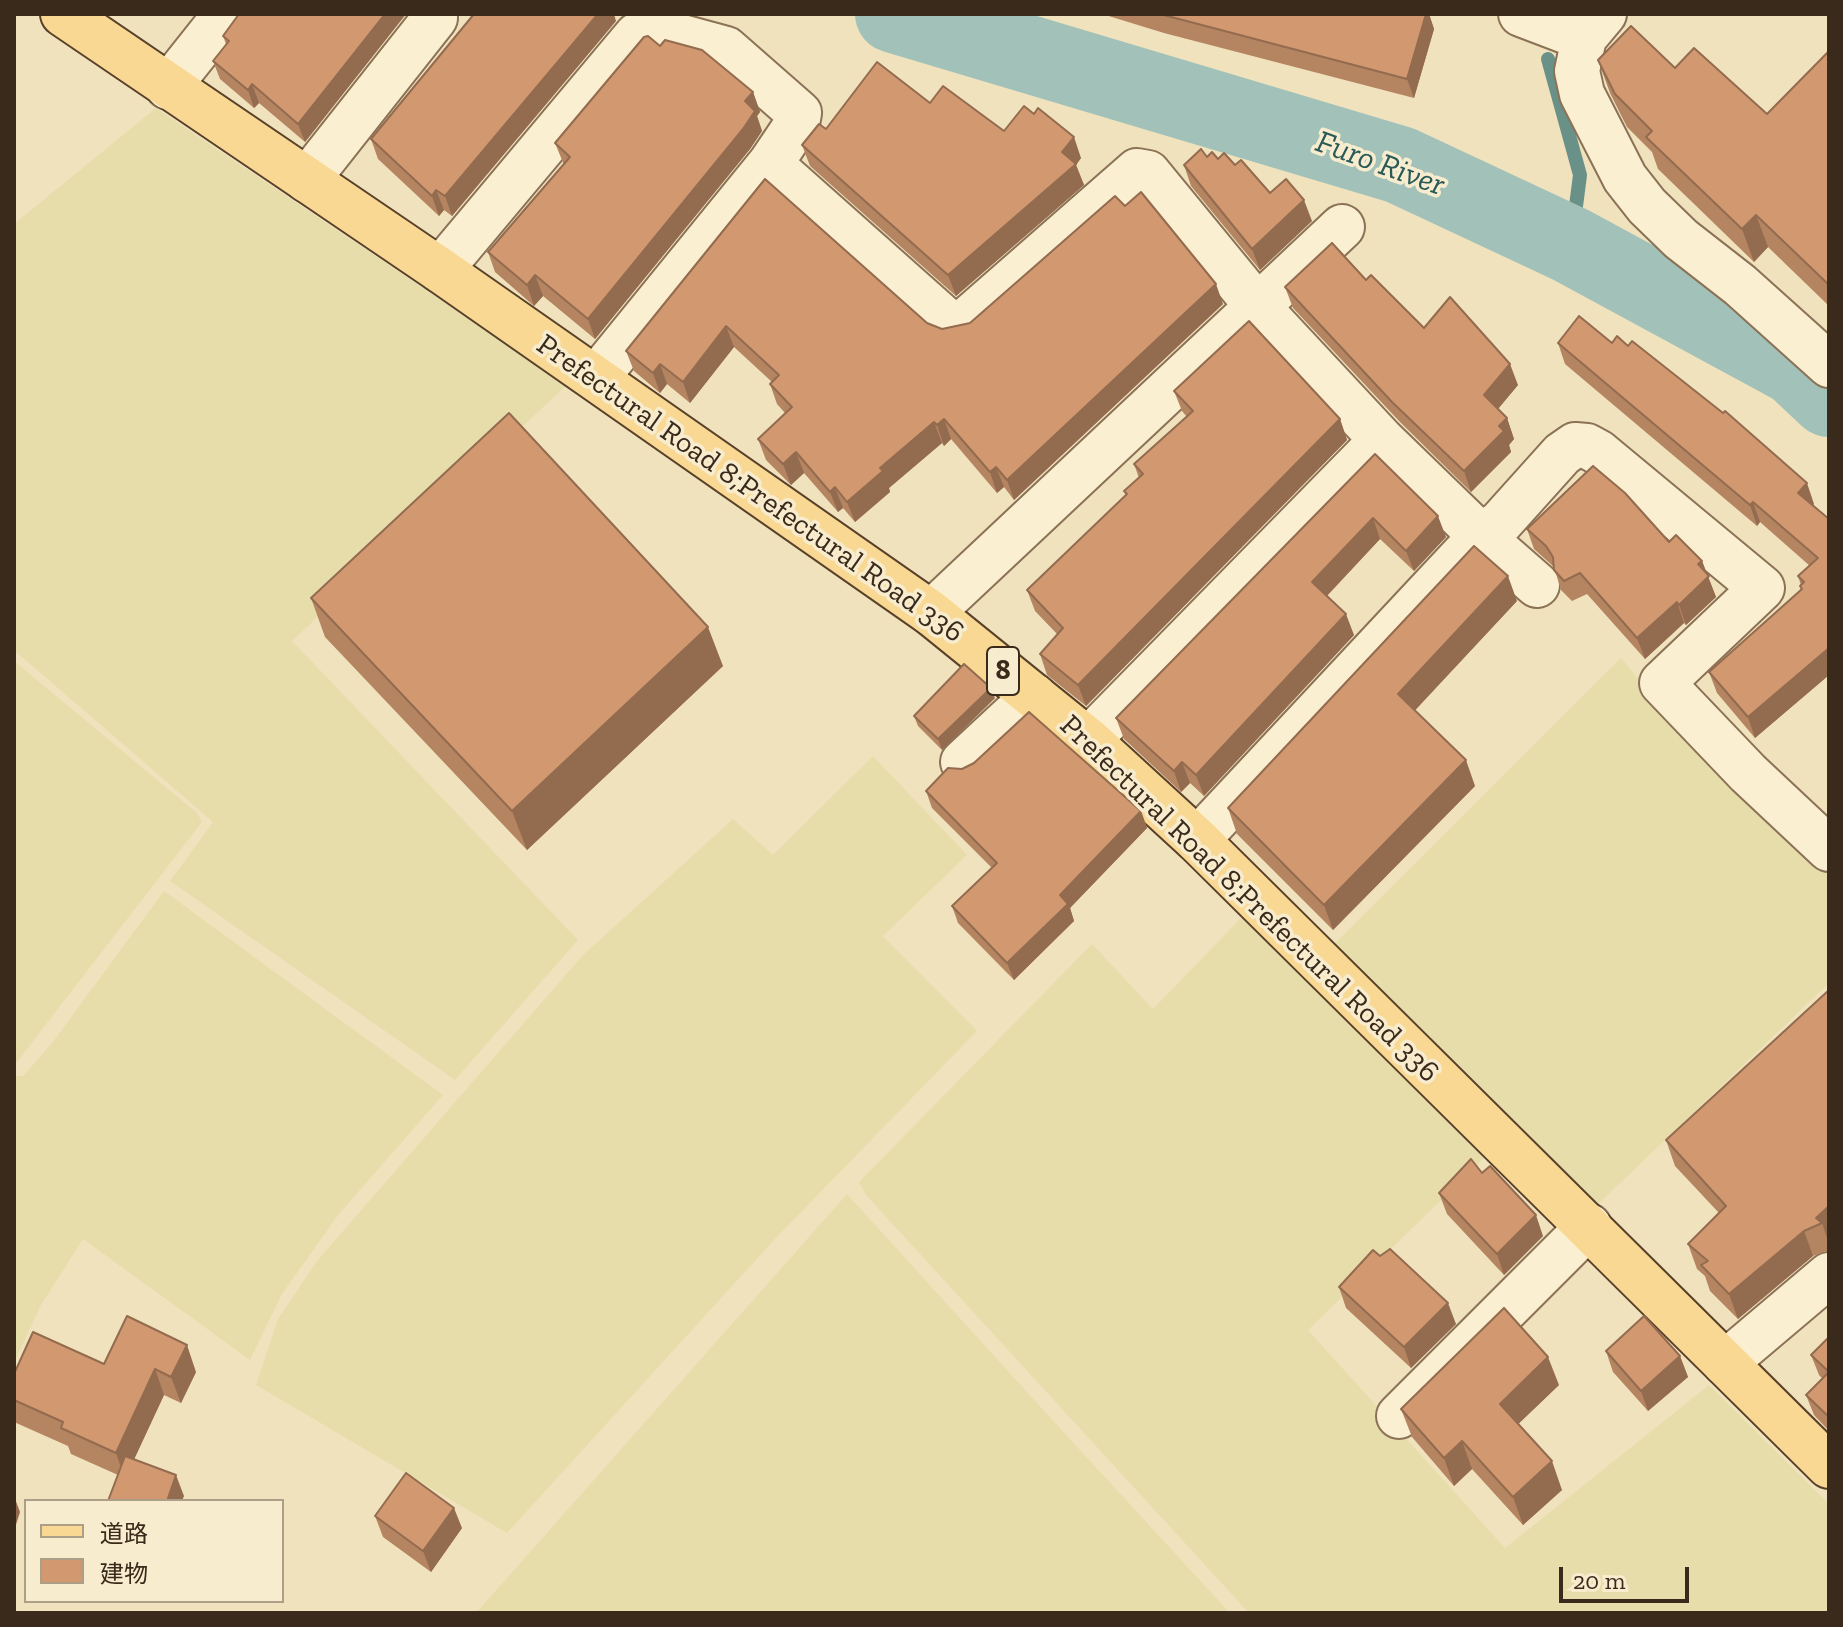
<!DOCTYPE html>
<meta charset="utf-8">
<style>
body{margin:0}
#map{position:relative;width:1843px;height:1627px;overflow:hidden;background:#f1e2be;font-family:"Zilla Slab","Noto Sans JP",serif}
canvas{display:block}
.frame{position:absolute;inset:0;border:16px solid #392a1b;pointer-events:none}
.legend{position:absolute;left:24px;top:1499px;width:260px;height:104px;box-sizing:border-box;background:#f8eccf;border:2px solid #ac9e87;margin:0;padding:10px 14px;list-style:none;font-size:24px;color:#392a1b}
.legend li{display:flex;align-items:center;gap:16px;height:40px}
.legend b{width:40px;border:2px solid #ac9e87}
.scale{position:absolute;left:1559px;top:1567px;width:130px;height:36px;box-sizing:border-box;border:4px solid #392a1b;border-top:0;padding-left:10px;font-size:24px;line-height:28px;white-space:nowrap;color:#392a1b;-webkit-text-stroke:6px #f8eccf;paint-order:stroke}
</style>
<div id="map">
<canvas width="1843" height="1627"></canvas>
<div class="frame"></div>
<ul class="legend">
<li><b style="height:10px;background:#f8d893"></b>道路</li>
<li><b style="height:22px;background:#d29971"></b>建物</li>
</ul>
<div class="scale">20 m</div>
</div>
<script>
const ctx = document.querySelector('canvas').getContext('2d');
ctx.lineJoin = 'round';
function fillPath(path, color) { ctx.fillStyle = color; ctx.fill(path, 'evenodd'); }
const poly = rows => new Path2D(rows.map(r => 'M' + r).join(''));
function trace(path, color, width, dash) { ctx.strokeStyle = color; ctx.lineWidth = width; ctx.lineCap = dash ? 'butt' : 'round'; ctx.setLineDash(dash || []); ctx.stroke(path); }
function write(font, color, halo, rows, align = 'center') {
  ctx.font = font + ' "Zilla Slab",serif'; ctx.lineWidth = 7; ctx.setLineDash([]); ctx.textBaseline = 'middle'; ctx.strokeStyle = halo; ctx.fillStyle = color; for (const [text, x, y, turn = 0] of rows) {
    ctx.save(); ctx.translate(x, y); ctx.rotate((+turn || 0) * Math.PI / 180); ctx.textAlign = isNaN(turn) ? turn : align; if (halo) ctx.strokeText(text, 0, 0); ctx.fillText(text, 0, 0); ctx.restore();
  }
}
fillPath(poly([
 [156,108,567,385,292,641,578,940,455,1080,170,881,213,822,14,650,14,224],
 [1621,658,1684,733,1829,868,1829,983,1592,1210,1333,945],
 [14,661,197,813,202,822,17,1062,14,1061],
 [873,756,967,855,883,936,977,1031,774,1240,507,1533,256,1385,278,1319,317,1261,582,956,733,819,773,855],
 [164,891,443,1095,339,1214,282,1294,250,1360,83,1239,41,1305,14,1363,14,1076,23,1076,52,1043],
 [1242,917,1484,1158,1308,1330,1505,1548,1709,1385,1829,1504,1829,1613,1249,1613,866,1195,859,1182,1092,944,1153,1009],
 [847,1194,1057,1425,1230,1613,476,1613]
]), '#e7ddab');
trace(poly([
 [1548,59,1580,175,1571,245]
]), '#699187', 14);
trace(poly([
 [894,14,1400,165,1571,245,1796,367,1829,398]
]), '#a2c2b9', 78);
const minor = poly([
 [1521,14,1584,38],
 [1604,14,1584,38,1577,71,1582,94,1625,178,1647,206,1681,239,1740,285,1829,365],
 [168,87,226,14],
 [770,164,951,325,961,325,1137,171,1148,173,1258,307,1382,440,1481,536,1197,840],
 [307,180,435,18],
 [440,270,637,35,656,30,726,49,799,113,797,124,770,164,596,378],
 [1537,585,1481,536,1500,523,1562,454,1575,445,1587,446,1598,452,1762,588,1662,683,1748,773,1829,849],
 [931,613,1342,227],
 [1088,740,1382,440],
 [963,762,1034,696],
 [1725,1363,1829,1275],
 [1399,1416,1589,1226]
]);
const major = poly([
 [63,14,440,270,931,613,1088,740,1197,840,1829,1466]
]);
trace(minor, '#8b7256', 48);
trace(major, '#58402a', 48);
trace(minor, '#fbefd2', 44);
trace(major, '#f8d893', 44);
fillPath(poly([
 [239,14,406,14,305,142,259,103,254,108,220,79,213,61,226,44,223,36],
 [1102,14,1429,14,1434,29,1414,98,1164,33],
 [616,21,452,216,444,210,439,216,378,159,371,139],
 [660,46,753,92,760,112,757,116,762,131,750,149,595,339,543,296,534,306,495,272,488,252,564,165,555,143],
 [1829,51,1829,306,1768,247,1754,262,1658,169,1652,152,1627,127,1610,93,1598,60,1675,68,1767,114],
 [930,103,1004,131,1081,158,1076,165,1084,185,956,296,810,166,802,145,826,129],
 [1207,157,1218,159,1235,165,1270,193,1312,221,1260,270,1191,186,1184,165],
 [765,179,927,323,942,329,1223,304,1014,500,1004,487,997,493,951,439,944,446,942,443,889,488,890,492,855,522,843,508,838,512,804,473,791,485,766,460,758,439,785,413,777,404,770,384,772,382,734,347,690,403,667,384,660,393,634,371,626,351],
 [1366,280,1424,328,1518,385,1498,409,1507,418,1514,439,1509,445,1511,452,1471,492,1400,422,1293,308,1285,287],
 [1558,343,1814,504,1813,506,1829,519,1829,675,1755,738,1717,693,1709,672,1801,590,1800,586,1801,585,1798,576,1810,566,1760,522,1757,526,1565,364],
 [1174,391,1340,419,1347,440,1086,706,1047,675,1040,654,1058,635,1035,611,1027,590,1126,495,1124,491,1139,478,1134,464,1187,417,1182,411],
 [1375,454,1446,537,1414,571,1380,539,1327,596,1354,635,1204,796,1190,783,1181,792,1124,739,1116,718],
 [1527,529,1669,542,1702,561,1716,597,1686,625,1684,623,1645,659,1587,594,1572,601,1561,590,1554,567,1534,549],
 [311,598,723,666,527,850,325,637],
 [1517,601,1415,710,1475,786,1333,930,1237,834,1228,808],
 [995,698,942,750,918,726,914,716],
 [926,791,1141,811,1147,828,1070,908,1074,921,1014,980,958,923,952,906,992,868,932,808],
 [1829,990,1829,1250,1813,1256,1738,1319,1710,1291,1705,1276,1697,1269,1688,1244,1719,1213,1675,1166,1666,1140],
 [1482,1173,1543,1236,1504,1275,1447,1214,1439,1193],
 [1380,1256,1456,1324,1411,1368,1346,1308,1339,1287],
 [1829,1337,1829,1431,1814,1415,1806,1395,1822,1378,1819,1375,1811,1355],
 [1606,1351,1680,1356,1688,1377,1648,1411,1613,1372],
 [104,1364,196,1372,181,1403,164,1395,134,1459,184,1496,118,1475,71,1454,68,1446,14,1422,14,1374],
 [1559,1385,1518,1424,1562,1490,1523,1525,1472,1469,1454,1486,1412,1437,1401,1409],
 [375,1516,462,1528,431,1572,383,1537]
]), '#b58461');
fillPath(poly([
 [385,14,406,14,305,142,298,124],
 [598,14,614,14,616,21,452,216,445,196],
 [1426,14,1429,14,1434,29,1414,98,1407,79],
 [252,84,259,103,254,108,248,90],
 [753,92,760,112,757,116,762,131,750,149,595,339,588,319,745,101],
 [1074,137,1081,158,1076,165,1084,185,956,296,948,275,1062,152],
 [436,190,444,210,439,216,432,196],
 [1304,200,1312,221,1260,270,1252,249],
 [1756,215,1768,247,1754,262,1742,229],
 [535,275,543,296,534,306,527,285],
 [1216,284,1223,304,1014,500,1007,480],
 [726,326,734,347,690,403,683,382],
 [660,364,667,384,660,393,653,373],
 [1510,364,1518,385,1492,416,1484,395],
 [1507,418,1514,439,1509,445,1511,452,1471,492,1464,471],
 [944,419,951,439,944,446,937,425],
 [1340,419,1347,440,1086,706,1078,685],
 [934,422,942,443,889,488,890,492,855,522,847,502,880,468],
 [796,452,804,473,791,485,783,464],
 [996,467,1004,487,997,493,990,472],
 [1807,483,1814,504,1806,514,1798,493],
 [835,487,843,508,838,512,830,492],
 [1753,502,1760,522,1757,526,1750,505],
 [1438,516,1446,537,1414,571,1406,551],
 [1373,518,1380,539,1320,603,1312,582],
 [1702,561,1716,597,1686,625,1679,605,1698,564],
 [1508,576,1517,601,1407,719,1398,694],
 [1677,602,1684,623,1645,659,1637,638],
 [1346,614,1354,635,1204,796,1196,775],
 [708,627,723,666,527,850,512,811],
 [1829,648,1829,675,1755,738,1748,717],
 [991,688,995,698,942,750,938,739],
 [1466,760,1475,786,1333,930,1324,905],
 [1182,762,1190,783,1181,792,1174,771],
 [1141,811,1147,828,1070,908,1074,921,1014,980,1007,963,1060,895],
 [1829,1206,1829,1240,1828,1241,1822,1223,1816,1218],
 [1536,1215,1543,1236,1504,1275,1497,1254],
 [1804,1231,1813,1256,1738,1319,1729,1294],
 [1448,1303,1456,1324,1411,1368,1404,1347],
 [187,1345,196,1372,181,1403,171,1377],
 [1680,1356,1688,1377,1648,1411,1641,1391],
 [1548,1357,1559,1385,1510,1432,1500,1404],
 [155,1369,164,1395,125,1479,116,1453],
 [1462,1441,1472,1469,1454,1486,1444,1458],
 [1552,1461,1562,1490,1523,1525,1513,1497],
 [176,1475,184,1496,182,1501,167,1501],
 [14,1496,20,1512,14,1531],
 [454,1508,462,1528,431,1572,423,1551]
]), '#936b4f');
const building = poly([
 [239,14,385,14,298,124,252,84,248,90,213,61,229,41,223,36,239,14],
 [474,14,598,14,445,196,436,190,432,196,371,139,474,14],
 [1160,14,1426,14,1407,79,1160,14],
 [1631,26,1675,68,1694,48,1767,114,1829,51,1829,285,1756,215,1742,229,1646,137,1652,131,1615,94,1598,60,1631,26],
 [648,36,660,46,665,40,702,50,753,92,745,101,755,111,743,129,588,319,535,275,527,285,488,252,570,157,555,143,644,37,648,36],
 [877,62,930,103,943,86,1004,131,1024,106,1034,114,1038,108,1074,137,1062,152,1076,164,948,275,802,145,819,124,826,129,877,62],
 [1201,149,1207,157,1212,152,1218,159,1224,153,1235,165,1241,160,1270,193,1286,179,1304,200,1252,249,1184,165,1201,149],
 [765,179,927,323,942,329,970,323,1115,196,1125,206,1141,192,1216,284,1007,480,996,467,990,472,944,419,937,425,934,422,880,468,883,471,847,502,835,487,830,492,796,452,783,464,758,439,792,407,770,384,779,375,726,326,683,382,660,364,653,373,626,351,765,179],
 [1332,243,1366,280,1371,275,1424,328,1450,297,1510,364,1484,395,1507,418,1499,426,1504,431,1464,471,1392,402,1285,287,1332,243],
 [1579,316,1612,343,1617,336,1628,346,1632,341,1723,413,1725,411,1807,483,1798,493,1829,519,1829,648,1748,717,1709,672,1802,589,1800,586,1804,582,1798,576,1818,558,1753,502,1750,505,1558,343,1579,316],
 [1249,321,1340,419,1078,685,1040,654,1063,628,1027,590,1127,494,1124,491,1143,474,1134,464,1193,411,1174,391,1249,321],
 [509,413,708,627,512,811,311,598,509,413],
 [1375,454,1438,516,1406,551,1373,518,1312,582,1346,614,1196,775,1182,762,1174,771,1116,718,1375,454],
 [1593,466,1625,493,1669,542,1676,535,1702,561,1698,564,1709,576,1679,605,1677,602,1637,638,1580,573,1564,581,1554,570,1553,557,1546,546,1527,529,1593,466],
 [1474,546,1508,576,1398,694,1466,760,1324,905,1228,808,1474,546],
 [964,664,991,688,938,739,914,716,964,664],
 [1029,712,1141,811,1060,895,1068,904,1007,963,952,906,997,863,926,791,948,768,962,769,974,763,1029,712],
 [1829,990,1829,1206,1816,1218,1822,1223,1804,1231,1729,1294,1701,1265,1708,1261,1688,1244,1726,1206,1666,1140,1829,990],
 [1471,1159,1482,1173,1490,1166,1536,1215,1497,1254,1439,1193,1471,1159],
 [1390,1249,1448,1303,1404,1347,1339,1287,1373,1250,1380,1256,1390,1249],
 [1504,1308,1548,1357,1500,1404,1552,1461,1513,1497,1462,1441,1444,1458,1401,1409,1504,1308],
 [127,1316,187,1345,171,1377,155,1369,116,1453,61,1428,63,1422,14,1400,14,1374,33,1332,104,1364,127,1316],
 [1644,1316,1680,1356,1641,1391,1606,1351,1644,1316],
 [1829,1337,1829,1417,1806,1395,1829,1372,1811,1355,1829,1337],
 [125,1456,176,1475,167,1501,108,1501,125,1456],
 [406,1473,454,1508,423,1551,375,1516,406,1473]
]);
fillPath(building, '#d29971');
trace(building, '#936b4f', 2);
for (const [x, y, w] of [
 [1003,671,32]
]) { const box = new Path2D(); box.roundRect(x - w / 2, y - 24, w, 48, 6); ctx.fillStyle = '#f8eccf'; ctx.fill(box); trace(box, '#392a1b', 2); }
write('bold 28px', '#392a1b', null, [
 ["8",1003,671]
]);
write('30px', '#392a1b', '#f8eccf', [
 ["Prefectural Road 8;Prefectural Road 336",750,489,35],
 ["Prefectural Road 8;Prefectural Road 336",1249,899,44]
]);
write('italic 32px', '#295a57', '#f8eccf', [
 ["Furo River",1380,164,20]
]);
</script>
